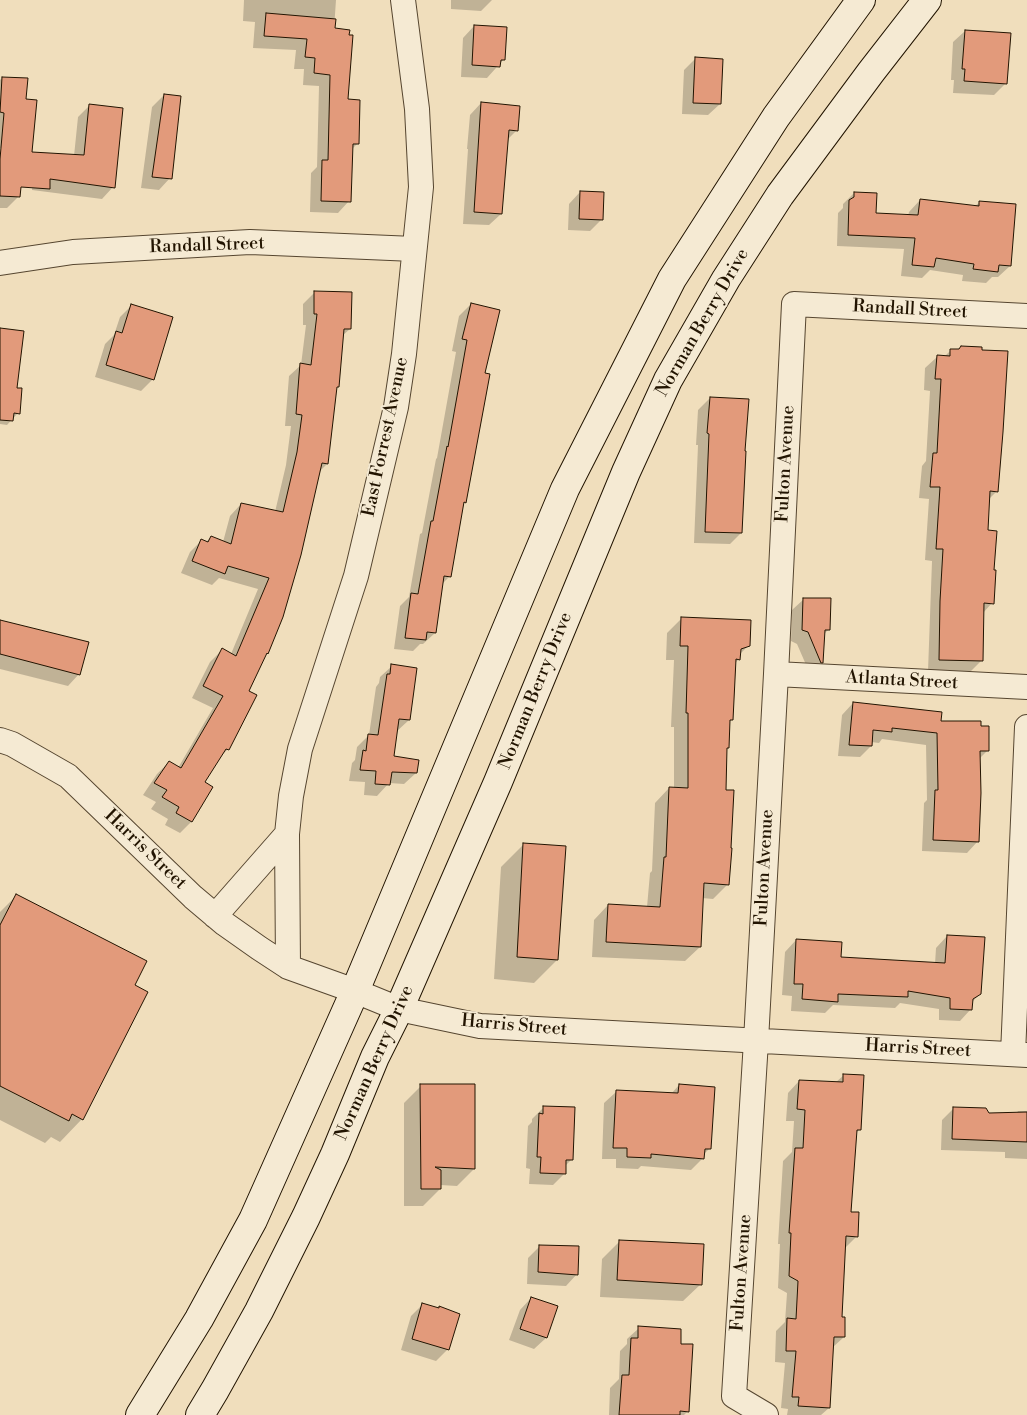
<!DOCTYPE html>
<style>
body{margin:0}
canvas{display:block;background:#f0debc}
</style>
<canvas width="1027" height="1415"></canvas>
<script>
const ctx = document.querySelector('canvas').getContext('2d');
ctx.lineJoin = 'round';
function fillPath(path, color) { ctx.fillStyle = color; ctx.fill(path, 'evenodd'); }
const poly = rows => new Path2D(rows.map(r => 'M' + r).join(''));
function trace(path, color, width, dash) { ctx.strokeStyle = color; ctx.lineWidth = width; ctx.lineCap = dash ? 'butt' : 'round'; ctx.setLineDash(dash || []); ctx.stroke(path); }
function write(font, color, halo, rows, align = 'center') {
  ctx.font = font + ' "Libre Bodoni",serif'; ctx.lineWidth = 4; ctx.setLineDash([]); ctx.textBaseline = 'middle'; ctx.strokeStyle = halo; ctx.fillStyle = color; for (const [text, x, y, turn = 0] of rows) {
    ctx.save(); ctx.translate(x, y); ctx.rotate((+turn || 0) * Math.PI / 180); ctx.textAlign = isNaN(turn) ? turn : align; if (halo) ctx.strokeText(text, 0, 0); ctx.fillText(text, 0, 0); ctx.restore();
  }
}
fillPath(poly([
 [244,0,336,0,334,29,347,101,358,143,351,150,349,201,338,213,310,212,311,173,317,167,319,86,303,85,304,69,294,69,296,50,253,48,255,22,243,21],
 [451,0,492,0,481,11,451,9],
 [474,26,504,59,487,78,461,77,463,38],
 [965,31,1005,84,994,95,953,93,954,80,951,80,953,42],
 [696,58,720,104,708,115,682,114,684,70],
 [2,78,21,151,0,148,0,80],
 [164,95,170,178,159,190,141,188,152,107],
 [481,103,517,130,507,140,501,214,489,225,463,224,468,149,467,149,470,115],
 [89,106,113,187,102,199,32,190,34,165,74,156,78,117],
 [0,170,18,197,7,208,0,208],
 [580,192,602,219,590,231,568,230,569,204],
 [854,193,874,214,908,216,909,212,920,200,975,206,980,202,1010,266,998,277,992,277,986,283,962,281,963,275,930,270,922,278,901,276,904,249,837,246,838,213,843,208,843,204],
 [315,292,350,329,342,336,337,387,336,388,327,464,319,472,267,653,265,656,247,692,228,749,219,758,203,782,206,798,191,822,180,833,165,825,168,819,151,809,156,802,143,795,157,774,169,762,178,768,213,708,192,698,210,662,222,650,231,654,258,589,219,578,212,585,181,573,190,552,202,540,206,542,211,537,223,542,230,516,241,504,275,512,286,465,291,426,285,426,289,376,301,365,306,325,303,325,303,304],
 [471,304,484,374,465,502,463,504,450,576,441,585,435,633,423,644,420,644,413,651,394,649,400,606,409,597,420,534,422,533,436,459,437,458,456,352,452,351,459,316],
 [131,306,153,379,141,391,95,377,105,344,114,335,120,317],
 [0,329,17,382,18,413,7,425,0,424],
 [951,350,997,491,988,500,986,532,992,603,983,613,982,660,970,672,928,671,932,561,925,560,929,499,919,498,922,466,926,461,930,391,924,390,925,368,937,357,944,357],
 [710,398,741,533,730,544,694,543,698,445,696,445,698,410],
 [804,599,829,629,823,635,822,662,810,674,797,644,791,641,792,610],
 [682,618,749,645,739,655,739,659,734,664,731,720,729,722,728,748,725,751,728,884,713,899,702,898,700,947,685,961,592,957,594,920,608,905,647,907,650,873,652,871,655,803,669,788,674,788,674,727,671,727,674,660,666,660,667,633],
 [0,621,79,674,68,686,0,669],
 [392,666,409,720,396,732,393,757,416,773,404,784,389,783,377,796,364,795,365,782,349,781,352,763,355,760,357,747,369,735,376,687,379,683,380,677],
 [853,703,939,722,988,750,979,759,978,841,967,853,922,851,924,803,927,800,926,745,882,739,879,743,871,742,871,746,860,757,838,756,842,715],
 [524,844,557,960,534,983,494,979,501,867],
 [16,896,133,985,82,1119,60,1142,51,1137,45,1143,0,1120,0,912],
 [947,936,980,994,972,1002,971,1009,960,1021,939,1020,939,1009,900,1003,895,1008,833,1005,825,1013,791,1011,792,996,782,995,785,952,796,940,839,958,935,964,936,948],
 [844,1075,860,1129,856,1133,850,1213,857,1236,845,1248,841,1318,844,1337,832,1348,829,1408,821,1415,787,1415,788,1409,781,1408,785,1363,775,1362,776,1331,785,1322,787,1293,778,1288,780,1244,778,1244,783,1161,792,1152,794,1121,786,1121,788,1093,799,1081,835,1083],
 [679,1085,709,1149,703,1155,703,1158,691,1170,641,1166,638,1169,616,1168,616,1159,602,1159,604,1103,616,1092,671,1094],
 [421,1086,474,1169,457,1186,440,1185,440,1189,423,1206,404,1206,404,1103],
 [544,1107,571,1160,565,1166,564,1174,553,1185,529,1184,530,1169,526,1168,528,1126,532,1122,532,1119],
 [953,1109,989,1114,1016,1114,1018,1111,1027,1111,1027,1159,1005,1158,1005,1152,941,1150,942,1120],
 [620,1241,701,1284,683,1301,600,1297,602,1259],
 [540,1246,577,1274,566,1286,527,1284,528,1258],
 [531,1298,546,1338,534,1349,509,1340,520,1310],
 [422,1305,448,1349,436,1361,401,1350,411,1316],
 [639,1328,679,1345,688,1411,684,1415,609,1415,610,1388,619,1379,620,1351,627,1344,627,1339]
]), '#0003');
const building = poly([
 [266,13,336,19,335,28,350,30,349,35,353,35,348,99,360,100,359,144,353,144,351,202,321,201,322,160,328,160,330,75,314,73,315,58,305,57,307,39,264,36,266,13],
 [474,25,507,27,505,60,501,60,500,67,472,65,474,25],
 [965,30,1011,33,1007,84,964,81,965,69,962,69,965,30],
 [695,57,723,59,721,104,693,103,695,57],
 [2,77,28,78,26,99,37,100,32,152,84,155,89,104,123,108,115,188,50,179,50,189,21,187,20,197,0,196,0,159,4,113,0,112,2,77],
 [164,94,181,96,172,179,152,177,164,94],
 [481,102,520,106,518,131,509,130,502,214,474,212,481,102],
 [580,191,604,192,603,220,579,219,580,191],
 [854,192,877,193,876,213,918,215,920,199,979,206,979,201,1016,204,1011,266,999,265,998,272,973,269,974,264,936,258,934,267,912,265,915,238,848,235,849,200,854,197,854,192],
 [314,291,352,292,351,329,344,329,339,387,337,387,328,464,322,463,301,555,283,617,268,654,267,653,249,691,257,695,229,750,226,749,205,782,213,787,192,822,176,813,179,807,162,797,167,790,154,783,169,761,181,768,223,696,203,686,222,648,236,656,269,578,228,566,225,574,192,561,201,539,208,542,211,536,231,544,241,503,283,512,297,452,302,415,296,414,300,363,311,365,317,314,314,314,314,291],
 [471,303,500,310,485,373,490,374,466,503,464,502,451,577,444,576,436,633,427,632,426,640,405,638,411,593,418,594,431,521,433,521,447,446,448,447,467,340,462,339,471,303],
 [131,304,173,317,154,380,106,365,116,331,122,333,131,304],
 [0,328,24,331,17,388,22,388,20,414,14,413,13,421,0,420,0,328],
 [961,346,982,347,982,350,1008,351,1003,432,998,492,990,491,988,530,997,531,994,570,996,570,994,604,984,603,983,661,939,660,940,601,943,549,936,549,940,487,930,487,933,453,937,453,941,379,935,379,937,355,950,356,950,349,959,349,961,346],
 [710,397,749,399,745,451,746,451,742,533,705,532,709,434,707,433,710,397],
 [803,598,831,598,830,630,825,630,823,663,821,663,808,632,802,630,803,598],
 [681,617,751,620,750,646,741,649,740,660,736,659,733,720,730,720,729,748,727,748,726,790,734,790,731,848,732,848,729,885,704,883,701,947,606,942,608,904,660,907,664,857,666,857,669,787,688,788,688,713,686,713,688,646,680,646,681,617],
 [0,620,89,642,80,675,0,654,0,620],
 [391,664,417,668,410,720,399,719,394,756,419,760,417,773,392,772,390,785,375,784,376,771,360,770,363,750,366,751,368,734,378,735,387,674,390,674,391,664],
 [853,702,942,712,941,721,981,721,981,726,989,726,989,751,980,751,981,793,979,842,933,840,935,790,938,790,937,733,892,728,892,732,873,730,872,746,849,745,853,702],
 [523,843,566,846,558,960,517,957,523,843],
 [16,894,147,961,135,985,148,992,83,1120,72,1114,69,1121,0,1086,0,925,16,894],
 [947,935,985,937,981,994,973,999,972,1010,950,1009,950,998,908,991,908,997,838,994,838,1002,802,999,803,984,794,984,796,939,842,942,841,957,945,963,947,935],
 [843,1074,864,1075,861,1130,857,1130,851,1212,859,1212,858,1237,846,1236,842,1317,845,1317,845,1337,834,1337,830,1408,798,1406,799,1397,792,1397,796,1351,786,1351,787,1318,796,1319,798,1281,789,1276,791,1233,789,1233,795,1148,803,1148,805,1110,797,1109,799,1080,843,1082,843,1074],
 [420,1084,475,1084,475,1169,435,1167,441,1170,441,1189,421,1189,420,1084],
 [679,1084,715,1087,711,1149,705,1149,704,1159,651,1154,651,1158,627,1157,627,1148,613,1148,616,1090,678,1093,679,1084],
 [543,1106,575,1107,573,1160,566,1160,566,1174,540,1173,541,1157,537,1157,539,1113,543,1114,543,1106],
 [953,1107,986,1108,989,1113,1027,1112,1027,1142,952,1139,953,1107],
 [619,1240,704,1244,702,1285,617,1280,619,1240],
 [539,1245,579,1246,578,1275,538,1272,539,1245],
 [531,1297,558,1306,547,1338,520,1329,531,1297],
 [422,1303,439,1308,439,1306,460,1314,449,1350,412,1339,422,1303],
 [638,1326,681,1329,681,1344,693,1344,689,1412,680,1411,680,1415,619,1415,622,1375,629,1375,631,1338,638,1338,638,1326]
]);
fillPath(building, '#e29a7b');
trace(building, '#221401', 1);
const street = poly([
 [0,263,73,252,250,242,414,249],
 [776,674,1027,687],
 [0,740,12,744,68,776,193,897,225,924,259,948,288,967,355,991,399,1009,480,1026,1027,1055],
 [287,834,288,967],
 [215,916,287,834,291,796,300,749,356,576,396,407,404,354,421,187,417,109,403,0],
 [1013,1054,1027,727],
 [766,1415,734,1396,756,1041,776,674,794,304,1027,316]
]);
const secondary = poly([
 [140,1415,199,1319,253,1220,355,991,565,489,672,279,776,117,861,0],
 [200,1415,215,1390,259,1311,306,1217,335,1154,375,1057,399,1009,498,782,626,472,668,380,726,279,780,195,871,72,927,0]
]);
trace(street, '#564630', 26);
trace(secondary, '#221401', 30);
trace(street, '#f5ead3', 24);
trace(secondary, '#f5ead3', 28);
write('18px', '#221401', '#f5ead3', [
 ["Randall Street",207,246,-2],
 ["Randall Street",910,310,3],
 ["Norman Berry Drive",703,323,-60],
 ["East Forrest Avenue",386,437,-78],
 ["Fulton Avenue",786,464,-87],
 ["Atlanta Street",902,681,3],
 ["Norman Berry Drive",536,691,-68],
 ["Harris Street",145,850,44],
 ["Fulton Avenue",765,868,-87],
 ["Harris Street",514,1026,5],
 ["Harris Street",918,1049,3],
 ["Norman Berry Drive",375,1063,-66],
 ["Fulton Avenue",742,1273,-86]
]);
</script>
